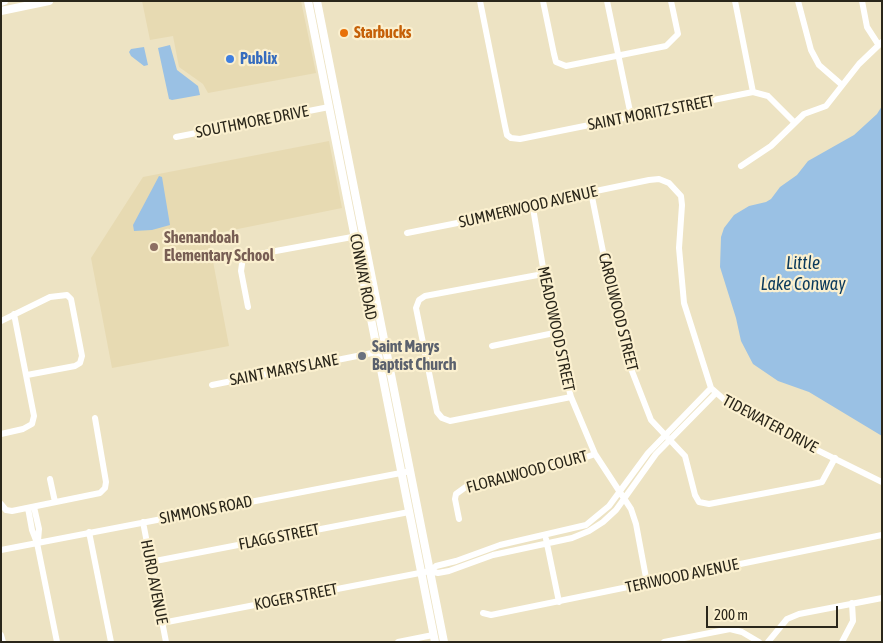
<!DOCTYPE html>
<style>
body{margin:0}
#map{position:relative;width:883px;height:643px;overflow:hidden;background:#ede3c3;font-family:"Asap Condensed",sans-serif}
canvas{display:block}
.frame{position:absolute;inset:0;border:2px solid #2a261a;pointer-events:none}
.scale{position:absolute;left:706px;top:606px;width:132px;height:22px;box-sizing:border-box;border:2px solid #2a261a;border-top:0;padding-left:6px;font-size:15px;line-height:18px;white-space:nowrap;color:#2a261a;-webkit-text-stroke:4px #fbf0cf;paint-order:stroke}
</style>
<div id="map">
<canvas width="883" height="643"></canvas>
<div class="frame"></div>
<div class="scale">200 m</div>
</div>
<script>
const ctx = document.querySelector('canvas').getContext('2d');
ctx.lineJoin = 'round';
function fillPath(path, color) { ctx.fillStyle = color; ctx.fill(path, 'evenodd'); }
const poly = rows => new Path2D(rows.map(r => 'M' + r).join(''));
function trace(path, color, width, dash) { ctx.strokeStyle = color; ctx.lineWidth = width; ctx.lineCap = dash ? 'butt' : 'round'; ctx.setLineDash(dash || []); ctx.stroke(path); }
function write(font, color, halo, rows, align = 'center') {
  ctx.font = font + ' "Asap Condensed",sans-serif'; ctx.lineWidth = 4.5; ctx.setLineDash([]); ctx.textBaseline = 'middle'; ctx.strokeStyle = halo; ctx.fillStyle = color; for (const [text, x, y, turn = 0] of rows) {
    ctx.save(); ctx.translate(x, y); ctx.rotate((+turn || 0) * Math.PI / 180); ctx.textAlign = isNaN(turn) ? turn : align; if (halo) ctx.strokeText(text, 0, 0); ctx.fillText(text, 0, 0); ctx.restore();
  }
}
fillPath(poly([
 [142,1,301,1,316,73,208,93,203,84,179,67,173,36,150,40],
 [329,141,342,208,208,235,229,346,112,368,91,258,143,177]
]), '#e7dab2');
fillPath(poly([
 [170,45,177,70,198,86,200,95,172,100,169,99,158,48],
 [144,47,148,65,144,66,131,56,129,52,131,49],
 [882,106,882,436,809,392,778,381,753,364,741,341,736,318,720,267,721,237,724,228,734,215,749,206,766,202,771,199,780,187,797,175,808,161,854,135,877,114],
 [159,176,162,177,170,225,152,230,134,231,133,225]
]), '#9ac1e4');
trace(poly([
 [480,1,505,126,507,135,511,138,520,139,753,92,768,96,794,122],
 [543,1,554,54,556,62,566,66,666,46,678,34,671,1],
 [607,1,631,116],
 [735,1,753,92],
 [798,1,811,50,819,65,842,85],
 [862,1,867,27,878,44],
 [176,137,329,107],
 [741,166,771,146,804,114,826,106,859,64,882,42],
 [591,192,617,321,630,366,651,420,685,456,695,495,699,502,709,504,813,484,822,482,835,458],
 [533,208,554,333,571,397,595,454,631,509,636,524,647,583],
 [407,233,533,208,591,192,649,180,659,179,669,183,681,196,682,205,679,248,684,303,711,388,736,410,882,482],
 [543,274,425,296,419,300,416,308,437,412,442,418,450,421,571,397],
 [248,307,241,271,243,257,363,235],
 [1,321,50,297,67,295,71,299,82,356,80,363,75,366,27,375],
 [492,346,554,333],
 [212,385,382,351],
 [1,434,23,429,32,424,34,416,14,314],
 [50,479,55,502],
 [1,504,6,510,12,511,100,493,105,488,106,482,95,418],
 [34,507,39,529,38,541],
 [28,508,32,530,37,543,57,642],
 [459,519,455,499,456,494,467,486,567,464,595,454],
 [143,522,166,642],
 [89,532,111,642],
 [546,539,559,602],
 [1,550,406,472],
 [150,562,409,512],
 [430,571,436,566,456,561,500,545,586,525,609,506,648,453,711,388],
 [483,613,491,615,882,535],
 [162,623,430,571,438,573,449,571,493,555,572,538,589,531,603,522,616,510,656,454,715,394],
 [1,635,3,642],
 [398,642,433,635],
 [664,642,730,629,742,632,759,642],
 [768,642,787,619,799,614,882,598],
 [842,642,853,621,852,603]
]), '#fff', 6);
trace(poly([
 [308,1,435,642],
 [317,1,444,642],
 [1,2,4,1],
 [1,11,49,1]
]), '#fff', 8);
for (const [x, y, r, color] of [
 [344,33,5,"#e8710a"],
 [230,59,5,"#3f7fe0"],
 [154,247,5,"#8d6e63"],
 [362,356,5,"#6b7280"]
]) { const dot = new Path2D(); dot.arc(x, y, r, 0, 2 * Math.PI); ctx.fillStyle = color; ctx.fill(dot); trace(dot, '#fbf0cf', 2); }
write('bold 16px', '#c56008', '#fbf0cf', [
 ["Starbucks",354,33]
], 'left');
write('bold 16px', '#366cbe', '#fbf0cf', [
 ["Publix",240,59]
], 'left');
write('16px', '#2a261a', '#fbf0cf', [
 ["SAINT MORITZ STREET",651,113,-11],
 ["SOUTHMORE DRIVE",252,122,-11],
 ["SUMMERWOOD AVENUE",528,207,-13],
 ["CONWAY ROAD",363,277,79],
 ["CAROLWOOD STREET",618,312,76],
 ["MEADOWOOD STREET",556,329,78],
 ["SAINT MARYS LANE",284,370,-11],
 ["TIDEWATER DRIVE",770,424,28],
 ["FLORALWOOD COURT",527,472,-15],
 ["SIMMONS ROAD",206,510,-11],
 ["FLAGG STREET",279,537,-11],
 ["TERIWOOD AVENUE",682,576,-12],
 ["HURD AVENUE",154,582,79],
 ["KOGER STREET",296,597,-11]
]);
write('bold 16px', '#785e54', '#fbf0cf', [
 ["Shenandoah",164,238],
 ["Elementary School",164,256]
], 'left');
write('bold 16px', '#5b616d', '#fbf0cf', [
 ["Saint Marys",372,347],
 ["Baptist Church",372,365]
], 'left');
write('italic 18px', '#0a395b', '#fbf0cf', [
 ["Little",803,263],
 ["Lake Conway",803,284]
]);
</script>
